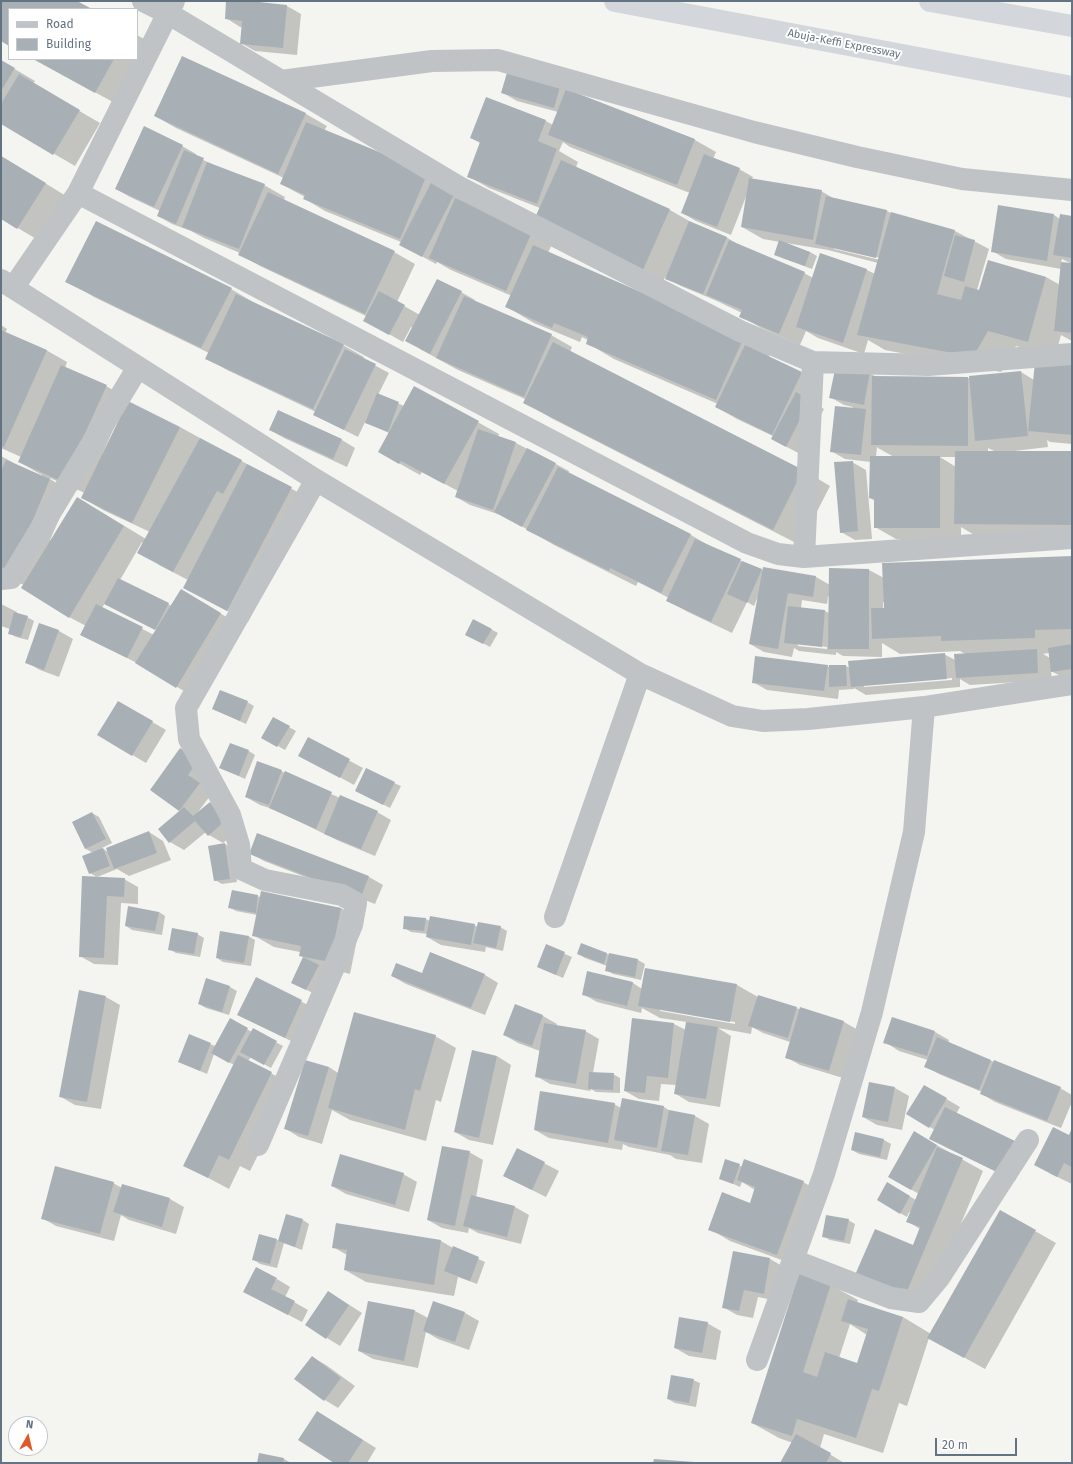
<!DOCTYPE html>
<style>
body{margin:0}
#map{position:relative;width:1073px;height:1464px;overflow:hidden;background:#f4f4f1;font-family:"Fira Sans",sans-serif}
canvas{display:block}
.frame{position:absolute;inset:0;border:2px solid #647381;pointer-events:none}
.legend{position:absolute;left:8px;top:8px;width:130px;height:52px;box-sizing:border-box;background:#fff;border:1px solid #c1c7cd;margin:0;padding:5px 7px;list-style:none;font-size:12px;color:#647381}
.legend li{display:flex;align-items:center;gap:8px;height:20px}
.legend b{width:20px;border:1px solid #c1c7cd}
.north{position:absolute;left:8px;top:1416px;width:40px;height:40px;box-sizing:border-box;background:#fff;border:1px solid #c1c7cd;border-radius:50%;rotate:8deg;font-size:11px;font-weight:700;line-height:16px;text-align:center;color:#647381}
.north::after{content:'';display:block;margin:auto;width:14px;height:18px;background:#dc5b29;clip-path:polygon(50% 0,100% 100%,50% 72%,0 100%)}
.scale{position:absolute;left:935px;top:1438px;width:82px;height:18px;box-sizing:border-box;border:2px solid #647381;border-top:0;padding-left:5px;font-size:12px;line-height:14px;white-space:nowrap;color:#647381;-webkit-text-stroke:3px #fff;paint-order:stroke}
</style>
<div id="map">
<canvas width="1073" height="1464"></canvas>
<div class="frame"></div>
<ul class="legend">
<li><b style="height:5px;background:#bfc3c6"></b>Road</li>
<li><b style="height:11px;background:#a9b0b5"></b>Building</li>
</ul>
<div class="north">N</div>
<div class="scale">20 m</div>
</div>
<script>
const ctx = document.querySelector('canvas').getContext('2d');
ctx.lineJoin = 'round';
function fillPath(path, color) { ctx.fillStyle = color; ctx.fill(path, 'evenodd'); }
const poly = rows => new Path2D(rows.map(r => 'M' + r).join(''));
function trace(path, color, width, dash) { ctx.strokeStyle = color; ctx.lineWidth = width; ctx.lineCap = dash ? 'butt' : 'round'; ctx.setLineDash(dash || []); ctx.stroke(path); }
function write(font, color, halo, rows, align = 'center') {
  ctx.font = font + ' "Fira Sans",sans-serif'; ctx.lineWidth = 4; ctx.setLineDash([]); ctx.textBaseline = 'middle'; ctx.strokeStyle = halo; ctx.fillStyle = color; for (const [text, x, y, turn = 0] of rows) {
    ctx.save(); ctx.translate(x, y); ctx.rotate((+turn || 0) * Math.PI / 180); ctx.textAlign = isNaN(turn) ? turn : align; if (halo) ctx.strokeText(text, 0, 0); ctx.fillText(text, 0, 0); ctx.restore();
  }
}
fillPath(poly([
 [227,1,287,6,301,14,297,55,255,51,241,43,243,27,240,27,226,18],
 [137,35,156,46,122,107,34,59,137,59],
 [183,57,306,114,327,126,324,131,427,173,552,244,548,253,770,353,769,357,801,373,822,385,813,403,824,409,800,454,772,439,773,436,737,419,716,407,718,404,614,359,587,343,588,340,582,337,580,342,534,323,507,307,512,296,451,270,437,262,436,264,414,252,401,242,325,211,305,199,305,197,281,184,284,178,176,128,155,116],
 [1,61,35,81,33,84,100,123,75,166,1,123],
 [510,67,695,140,716,152,713,159,739,169,753,177,752,179,821,191,833,198,887,211,891,213,955,231,989,249,977,290,980,291,988,261,1046,277,1060,285,1061,269,1006,259,992,251,999,206,1054,215,1060,219,1072,217,1072,264,1062,259,1061,263,1072,264,1072,341,1061,335,1055,357,1016,346,1001,372,885,350,868,340,864,354,818,338,806,331,800,345,761,328,741,316,742,313,717,301,681,286,665,277,663,283,540,208,489,188,468,176,480,143,471,138,546,121,553,125,558,112,517,101,503,93],
 [563,142,570,147,690,193,682,213,696,221,731,235,747,194,742,227,763,239,780,242,776,254,782,258,812,269,817,256,810,252,786,244,786,243,828,250,878,263,875,274,867,270,821,255,813,278,804,273,739,245,726,237,691,222,670,210,576,167,578,162,559,151],
 [834,247,881,258,880,260,834,249],
 [182,146,196,154,195,156,218,167,264,185,285,197,284,200,394,252,415,264,397,302,420,315,461,292,475,300,474,302,551,335,572,347,570,352,803,470,830,486,800,545,551,418,524,402,525,399,458,370,420,349,413,328,411,327,403,342,378,328,366,316,260,266,239,254,240,253,204,238,191,231,172,224,158,216,160,211,130,197,116,189],
 [1,156,66,196,38,240,1,218],
 [67,281,231,289,258,305,343,345,364,357,363,359,389,373,378,395,404,406,415,387,499,434,498,437,516,443,569,471,568,474,691,535,715,549,764,571,764,568,816,577,830,585,830,569,869,570,884,578,1072,557,1072,678,1066,679,1051,671,1052,680,970,685,960,679,960,687,866,695,854,688,854,689,839,690,838,699,767,690,753,682,827,666,830,667,846,666,850,668,944,654,955,660,965,654,960,651,900,654,882,643,882,657,843,656,836,652,836,655,799,651,794,648,792,657,764,652,750,644,758,596,754,606,747,602,732,633,688,612,668,601,669,598,638,582,636,586,554,545,504,516,470,505,456,497,458,491,422,472,420,475,379,452,389,433,365,422,358,437,314,415,316,412,227,370,206,358,209,353,94,297],
 [828,596,830,596,829,613,825,611,801,608,802,600,827,604],
 [883,602,885,602,885,609,883,609],
 [798,644,827,647,827,649,798,646],
 [1049,653,1050,658,1043,654],
 [952,678,952,680,864,687,864,685],
 [1,325,7,329,5,333,46,350,67,362,65,368,106,386,127,398,102,455,103,455,180,427,312,500,248,622,184,588,188,580,159,565,142,542,120,580,172,606,202,602,241,626,197,699,141,665,81,635,86,626,69,617,24,585,1,576,1,456,16,464,42,476,42,475,19,462,21,457,1,448],
 [50,478,85,493,83,498,103,510,150,532,146,539,98,510,51,541,50,540,71,492,50,479],
 [105,603,120,612,157,630,154,635,102,608],
 [1072,366,1072,444,1050,442,1047,440,1048,447,1014,451,1015,452,1072,452,1072,536,976,536,961,527,961,539,896,539,875,527,875,501,870,498,871,462,845,459,831,451,853,407,844,405,830,397,870,373,876,377,969,378,1021,372,1034,380],
 [877,447,878,448,894,457,876,457],
 [988,448,996,452,988,452],
 [940,457,956,457,956,467],
 [270,430,342,440,355,448,347,467,284,438],
 [852,462,866,470,872,539,855,540,841,532],
 [1,604,17,612,16,614,27,617,34,621,28,640,16,637,9,633,10,629,1,626],
 [474,620,498,633,490,647,466,634],
 [40,624,59,631,73,639,59,677,40,670,26,662],
 [118,702,166,730,146,763,99,735],
 [247,702,254,706,246,724,213,709],
 [273,718,296,731,285,750,262,737],
 [309,739,363,768,354,785,314,763],
 [249,751,255,755,245,779,221,768],
 [194,758,213,792,198,812,239,830,223,843,209,835,206,832,184,850,170,842,159,829,181,811,152,789],
 [281,771,340,798,377,812,391,820,375,856,339,841,273,809,260,805,246,797],
 [394,783,401,786,390,808,363,794],
 [92,813,99,817,112,843,102,848,108,852,149,832,163,841,171,860,129,876,117,869,97,877,90,873,93,853,86,849,73,822],
 [258,834,369,877,383,885,375,904,264,861,250,853],
 [225,844,232,848,237,882,222,884,215,880],
 [83,877,124,879,138,887,138,904,121,903,118,965,94,964,80,956],
 [232,891,261,897,341,908,361,920,350,974,326,968,313,993,292,983,304,958,300,955,300,952,274,947,253,935,257,915,236,911,229,907],
 [159,912,165,916,162,935,132,930,126,926],
 [426,919,430,921,474,925,478,927,500,927,507,931,503,951,486,947,485,952,441,945,427,937,428,934,411,932,404,928],
 [197,934,204,938,200,957,176,953,169,949],
 [248,936,255,940,251,966,223,962,217,958],
 [581,945,610,955,638,960,645,964,641,980,613,974,606,970,607,966,585,958,578,954],
 [546,946,572,957,563,978,538,967],
 [588,972,633,983,642,989,737,985,758,997,844,1022,858,1030,843,1078,800,1065,786,1057,790,1042,763,1033,752,1027,751,1034,718,1028,731,1036,720,1107,689,1102,676,1094,677,1085,661,1084,659,1101,639,1099,625,1091,633,1019,674,1024,686,1030,687,1022,660,1018,642,1008,641,1013,597,1002,583,994],
 [660,1009,735,1022,735,1024,660,1011],
 [422,974,485,975,498,983,485,1015,406,984,392,976],
 [207,979,230,987,237,991,229,1015,206,1008,199,1004],
 [256,979,316,1009,299,1045,239,1015],
 [106,997,120,1005,101,1109,75,1105,61,1097],
 [516,1005,543,1016,557,1024,556,1026,585,1031,599,1039,593,1073,613,1074,620,1078,620,1093,596,1092,591,1089,590,1091,550,1084,536,1076,540,1051,518,1043,504,1035],
 [892,1018,935,1032,949,1040,948,1043,994,1062,1060,1088,1072,1095,1072,1102,1061,1128,995,1102,982,1094,982,1092,939,1074,925,1066,928,1060,899,1051,885,1042],
 [230,1020,252,1032,253,1030,283,1046,271,1068,251,1057,248,1061,293,1085,250,1171,240,1166,229,1189,184,1165,234,1065,214,1054,207,1074,179,1062,210,1044,215,1046],
 [435,1036,456,1048,441,1102,436,1100,426,1141,350,1120,332,1110,322,1144,299,1137,286,1129,329,1067,338,1073],
 [497,1056,511,1065,493,1145,469,1140,455,1132],
 [870,1083,895,1088,909,1096,902,1130,877,1125,863,1117],
 [924,1086,960,1107,956,1114,1030,1151,1015,1181,944,1146,935,1130,908,1114],
 [614,1104,621,1108,664,1107,672,1112,695,1116,709,1124,702,1163,676,1159,670,1155,629,1147,623,1144,622,1150,549,1138,535,1130],
 [1072,1130,1072,1184,1049,1173],
 [856,1133,884,1140,891,1144,887,1160,859,1154,852,1150],
 [915,1133,983,1171,926,1307,856,1275,913,1246,920,1229,907,1221,911,1213,909,1212,907,1217,878,1200,888,1184,916,1200,919,1194,889,1177],
 [517,1149,559,1171,546,1197,504,1176],
 [469,1152,483,1160,476,1197,515,1207,529,1215,521,1244,478,1233,469,1228,468,1233,442,1228,428,1220],
 [726,1160,743,1167,803,1182,824,1194,798,1266,730,1241,710,1229,750,1204,755,1190,742,1182,740,1187,720,1178],
 [403,1174,417,1182,409,1212,346,1194,332,1186],
 [113,1183,122,1188,123,1185,170,1199,184,1207,176,1234,129,1220,121,1215,114,1241,56,1226,42,1218],
 [303,1220,309,1224,302,1250,284,1243,277,1268,260,1264,254,1260,277,1240,279,1241],
 [848,1220,855,1224,850,1244,830,1240,823,1236],
 [336,1224,441,1241,453,1248,485,1262,477,1284,458,1277,454,1296,366,1282,345,1270,347,1255,333,1247],
 [1035,1231,1056,1243,985,1369,929,1338,907,1406,899,1403,883,1453,824,1434,820,1448,844,1463,782,1463,793,1443,779,1438,752,1423,831,1285,858,1300,857,1303,903,1317,931,1334],
 [850,1324,867,1335,858,1364,839,1358],
 [734,1252,770,1259,784,1267,777,1301,758,1297,753,1318,737,1315,723,1307],
 [277,1279,290,1287,285,1297,308,1310,302,1322,258,1299],
 [329,1292,362,1313,340,1346,327,1338],
 [415,1311,428,1318,465,1313,479,1321,469,1350,438,1339,426,1332,418,1368,373,1359,359,1351],
 [707,1323,721,1331,716,1360,689,1356,675,1348],
 [312,1357,326,1365,355,1386,338,1408,325,1400,295,1379],
 [693,1380,700,1383,696,1407,675,1403,668,1399],
 [331,1420,376,1448,367,1463,336,1463],
 [284,1459,291,1463,258,1463]
]), '#0003');
fillPath(poly([
 [1,1,77,1,92,9,9,9,9,46,1,41],
 [226,1,250,1,287,5,283,48,240,44,242,21,225,19],
 [182,56,306,113,278,174,154,116],
 [33,59,114,59,95,93],
 [1,60,15,68,1,91],
 [509,66,562,80,554,108,501,93],
 [19,74,80,110,53,155,1,124,1,104],
 [566,89,695,139,677,185,548,135],
 [486,97,546,120,538,141,557,149,537,204,467,177,480,142,470,138],
 [306,122,428,172,400,239,303,199,305,195,280,184],
 [144,126,183,145,154,207,115,189],
 [184,150,204,158,176,224,157,216],
 [704,154,740,168,717,227,681,213],
 [1,156,46,183,17,229,1,219],
 [561,160,670,209,642,272,533,222],
 [207,162,265,184,239,249,182,227],
 [749,178,822,190,813,240,741,227],
 [432,181,455,193,422,257,399,245],
 [268,192,395,251,365,314,238,255],
 [826,196,887,210,876,258,815,244],
 [455,198,532,232,506,291,429,258],
 [998,205,1054,214,1047,261,991,252],
 [891,212,955,230,937,294,961,300,965,286,979,290,988,260,1046,277,1028,342,988,331,973,357,857,335],
 [1060,214,1072,216,1072,258,1053,255],
 [96,221,232,288,201,348,65,282],
 [689,221,727,237,703,294,665,279],
 [955,235,975,240,964,282,944,276],
 [729,240,805,272,779,334,739,317,742,310,706,295],
 [779,240,810,252,805,266,774,255],
 [533,245,744,337,716,400,586,344,588,337,554,323,552,328,505,307],
 [820,253,867,269,843,343,796,327],
 [1061,262,1072,263,1072,333,1054,331],
 [437,279,462,291,430,354,405,341],
 [379,291,405,305,389,335,363,321],
 [236,294,344,344,313,409,205,359],
 [464,296,552,334,524,397,436,358],
 [1,330,47,350,4,447,1,446],
 [553,342,803,470,773,530,523,403],
 [745,345,802,372,772,435,715,407],
 [345,349,376,364,344,430,313,415],
 [1035,362,1072,365,1072,435,1028,431],
 [61,365,107,385,63,482,18,462],
 [836,365,870,372,864,405,829,398],
 [1021,371,1028,436,975,441,969,376],
 [872,376,968,377,968,446,871,445],
 [414,386,479,421,444,484,401,461,399,464,378,452],
 [796,392,810,400,786,447,771,439],
 [377,393,399,402,388,432,365,423],
 [128,401,180,427,132,523,81,498],
 [835,406,866,409,861,455,830,452],
 [278,410,342,439,333,459,269,430],
 [478,429,516,442,493,510,455,497],
 [200,438,242,460,223,494,217,491,173,572,137,553],
 [527,448,556,463,522,527,494,512],
 [955,451,1072,451,1072,525,954,524],
 [870,456,940,456,940,528,874,528,874,499,869,498],
 [6,460,50,479,9,577,1,574,1,471],
 [853,461,858,531,840,533,834,462],
 [247,464,292,487,227,611,183,588],
 [558,467,691,534,661,593,610,568,609,571,526,530],
 [77,497,124,526,69,618,21,588],
 [695,539,741,559,711,622,666,601],
 [1072,556,1072,629,1035,630,1035,638,941,641,941,636,872,639,871,608,884,608,882,563],
 [742,561,762,569,747,603,727,594],
 [763,567,816,576,813,597,788,593,778,649,749,644],
 [829,568,869,569,869,649,828,649],
 [118,578,169,603,155,630,104,604],
 [181,589,221,613,176,688,135,663],
 [96,604,143,627,127,658,80,635],
 [788,606,825,610,822,647,784,643],
 [14,612,28,616,21,637,8,634],
 [473,619,492,629,483,644,465,635],
 [39,623,59,630,44,670,25,663],
 [1072,644,1072,669,1051,672,1048,648],
 [1037,649,1038,673,956,678,954,654],
 [945,653,947,679,851,687,848,661],
 [755,656,828,665,824,691,752,683],
 [829,665,846,665,847,686,829,687],
 [220,690,248,701,240,721,212,709],
 [118,701,153,721,132,756,97,735],
 [273,717,290,726,277,747,261,738],
 [308,737,350,759,340,778,298,756],
 [230,743,249,750,239,776,219,768],
 [180,748,198,761,188,775,200,783,179,811,150,790],
 [257,761,282,770,269,805,245,797],
 [366,768,395,782,383,805,355,791],
 [285,771,332,792,316,829,269,808],
 [340,795,378,811,361,849,324,834],
 [210,802,225,821,208,836,195,821,169,843,158,829,184,807,193,816],
 [92,812,106,839,85,849,72,822],
 [149,831,157,853,114,869,106,848],
 [257,833,369,876,361,897,249,854],
 [225,843,230,879,214,881,208,846],
 [103,848,110,866,89,874,82,856],
 [82,876,125,878,124,897,107,896,104,958,79,957],
 [232,890,258,895,256,913,228,908],
 [261,891,341,908,330,962,299,956,301,946,252,936],
 [128,906,159,912,155,931,125,926],
 [404,916,426,918,424,931,403,929],
 [430,916,475,924,471,945,426,937],
 [478,922,501,926,496,948,473,943],
 [172,928,198,933,194,954,168,950],
 [220,931,249,936,244,963,216,958],
 [581,943,607,953,604,964,577,954],
 [546,944,565,952,556,975,537,967],
 [430,952,485,974,471,1008,391,976,396,963,422,973],
 [609,953,638,959,635,977,605,971],
 [303,957,319,965,306,990,291,983],
 [645,968,737,984,730,1022,638,1006],
 [587,971,633,982,627,1006,582,995],
 [256,977,302,1000,285,1038,237,1015],
 [206,978,230,986,222,1012,198,1004],
 [79,990,106,996,87,1102,59,1097],
 [758,995,797,1007,788,1038,748,1026],
 [515,1004,543,1015,532,1046,503,1035],
 [800,1007,844,1021,829,1071,785,1058],
 [354,1012,436,1035,420,1091,415,1089,405,1130,328,1108],
 [892,1017,935,1031,927,1056,883,1043],
 [230,1018,248,1028,229,1063,211,1053],
 [632,1018,674,1023,668,1078,647,1076,645,1093,624,1091],
 [686,1022,718,1027,706,1099,674,1094],
 [544,1023,586,1030,576,1084,535,1077],
 [253,1028,277,1041,264,1065,240,1052],
 [189,1034,211,1043,200,1071,178,1062],
 [937,1037,991,1060,979,1090,924,1067],
 [472,1050,497,1056,479,1138,454,1132],
 [238,1055,272,1072,229,1160,219,1155,208,1178,183,1166],
 [305,1060,329,1067,308,1136,284,1129],
 [994,1060,1061,1087,1047,1121,980,1094],
 [589,1072,614,1073,613,1090,588,1089],
 [869,1082,895,1087,888,1122,862,1117],
 [924,1085,947,1098,929,1128,906,1114],
 [540,1091,615,1103,608,1143,534,1130],
 [622,1098,664,1106,657,1148,614,1140],
 [945,1107,1017,1142,1001,1174,929,1139],
 [669,1110,695,1115,688,1155,661,1151],
 [1053,1127,1069,1135,1072,1128,1072,1167,1064,1163,1057,1177,1034,1165],
 [914,1131,937,1145,911,1190,888,1177],
 [855,1132,884,1139,880,1157,851,1150],
 [442,1146,470,1151,455,1226,427,1220],
 [937,1147,963,1158,905,1296,855,1275,875,1229,913,1245,920,1227,906,1222],
 [517,1148,545,1162,532,1190,503,1176],
 [340,1154,404,1173,395,1205,331,1186],
 [725,1159,740,1164,733,1184,719,1179],
 [744,1159,804,1181,777,1255,708,1230,722,1192,750,1203,755,1187,737,1180],
 [55,1166,114,1182,100,1234,41,1219],
 [887,1182,910,1196,900,1214,877,1200],
 [122,1184,170,1198,162,1227,113,1212],
 [471,1195,515,1206,507,1237,463,1226],
 [1000,1210,1036,1230,964,1358,927,1338],
 [286,1214,303,1219,295,1247,278,1241],
 [826,1215,849,1219,844,1241,822,1237],
 [336,1223,441,1240,434,1285,344,1270,347,1250,332,1248],
 [259,1234,277,1239,270,1264,252,1260],
 [453,1246,479,1257,470,1281,444,1271],
 [733,1251,770,1258,764,1294,744,1290,739,1311,722,1308],
 [256,1267,277,1278,271,1289,295,1301,288,1315,243,1292],
 [799,1273,831,1284,803,1372,817,1377,825,1352,857,1363,868,1329,841,1321,848,1299,903,1317,879,1391,872,1389,856,1438,797,1419,792,1436,751,1423],
 [328,1291,349,1305,326,1339,305,1325],
 [368,1301,415,1310,404,1361,358,1351],
 [433,1301,465,1312,455,1342,423,1331],
 [679,1317,708,1322,702,1353,674,1348],
 [312,1356,341,1378,324,1401,294,1379],
 [671,1375,694,1379,689,1403,667,1399],
 [317,1411,363,1440,348,1463,334,1463,298,1440],
 [796,1434,831,1453,826,1463,780,1463],
 [259,1453,284,1458,283,1463,257,1463],
 [654,1459,694,1462,694,1463,653,1463]
]), '#a9b0b5');
trace(poly([
 [143,1,169,14,459,187,740,331,813,362,928,365,1072,354],
 [281,81,432,61,498,60,754,132,857,157,962,179,1072,190],
 [78,193,747,543,778,554,804,557,1072,538],
 [1,280,316,480,640,674,732,716,763,721,808,719,924,707,1072,684],
 [13,288,78,193,174,1],
 [804,557,813,362],
 [1,579,11,578,138,367],
 [555,917,640,674],
 [258,1145,352,925,356,903,342,895,265,880,241,869,239,845,230,815,189,739,186,708,316,480],
 [793,1260,891,1298,919,1302,939,1278,1028,1140],
 [757,1360,824,1174,872,1012,914,832,924,707]
]), '#bfc3c6', 22);
trace(poly([
 [615,1,1072,87],
 [930,1,1072,26]
]), '#d3d7db', 22);
write('11px', '#647381', '#fff', [
 ["Abuja-Keffi Expressway",844,44,11]
]);
</script>
